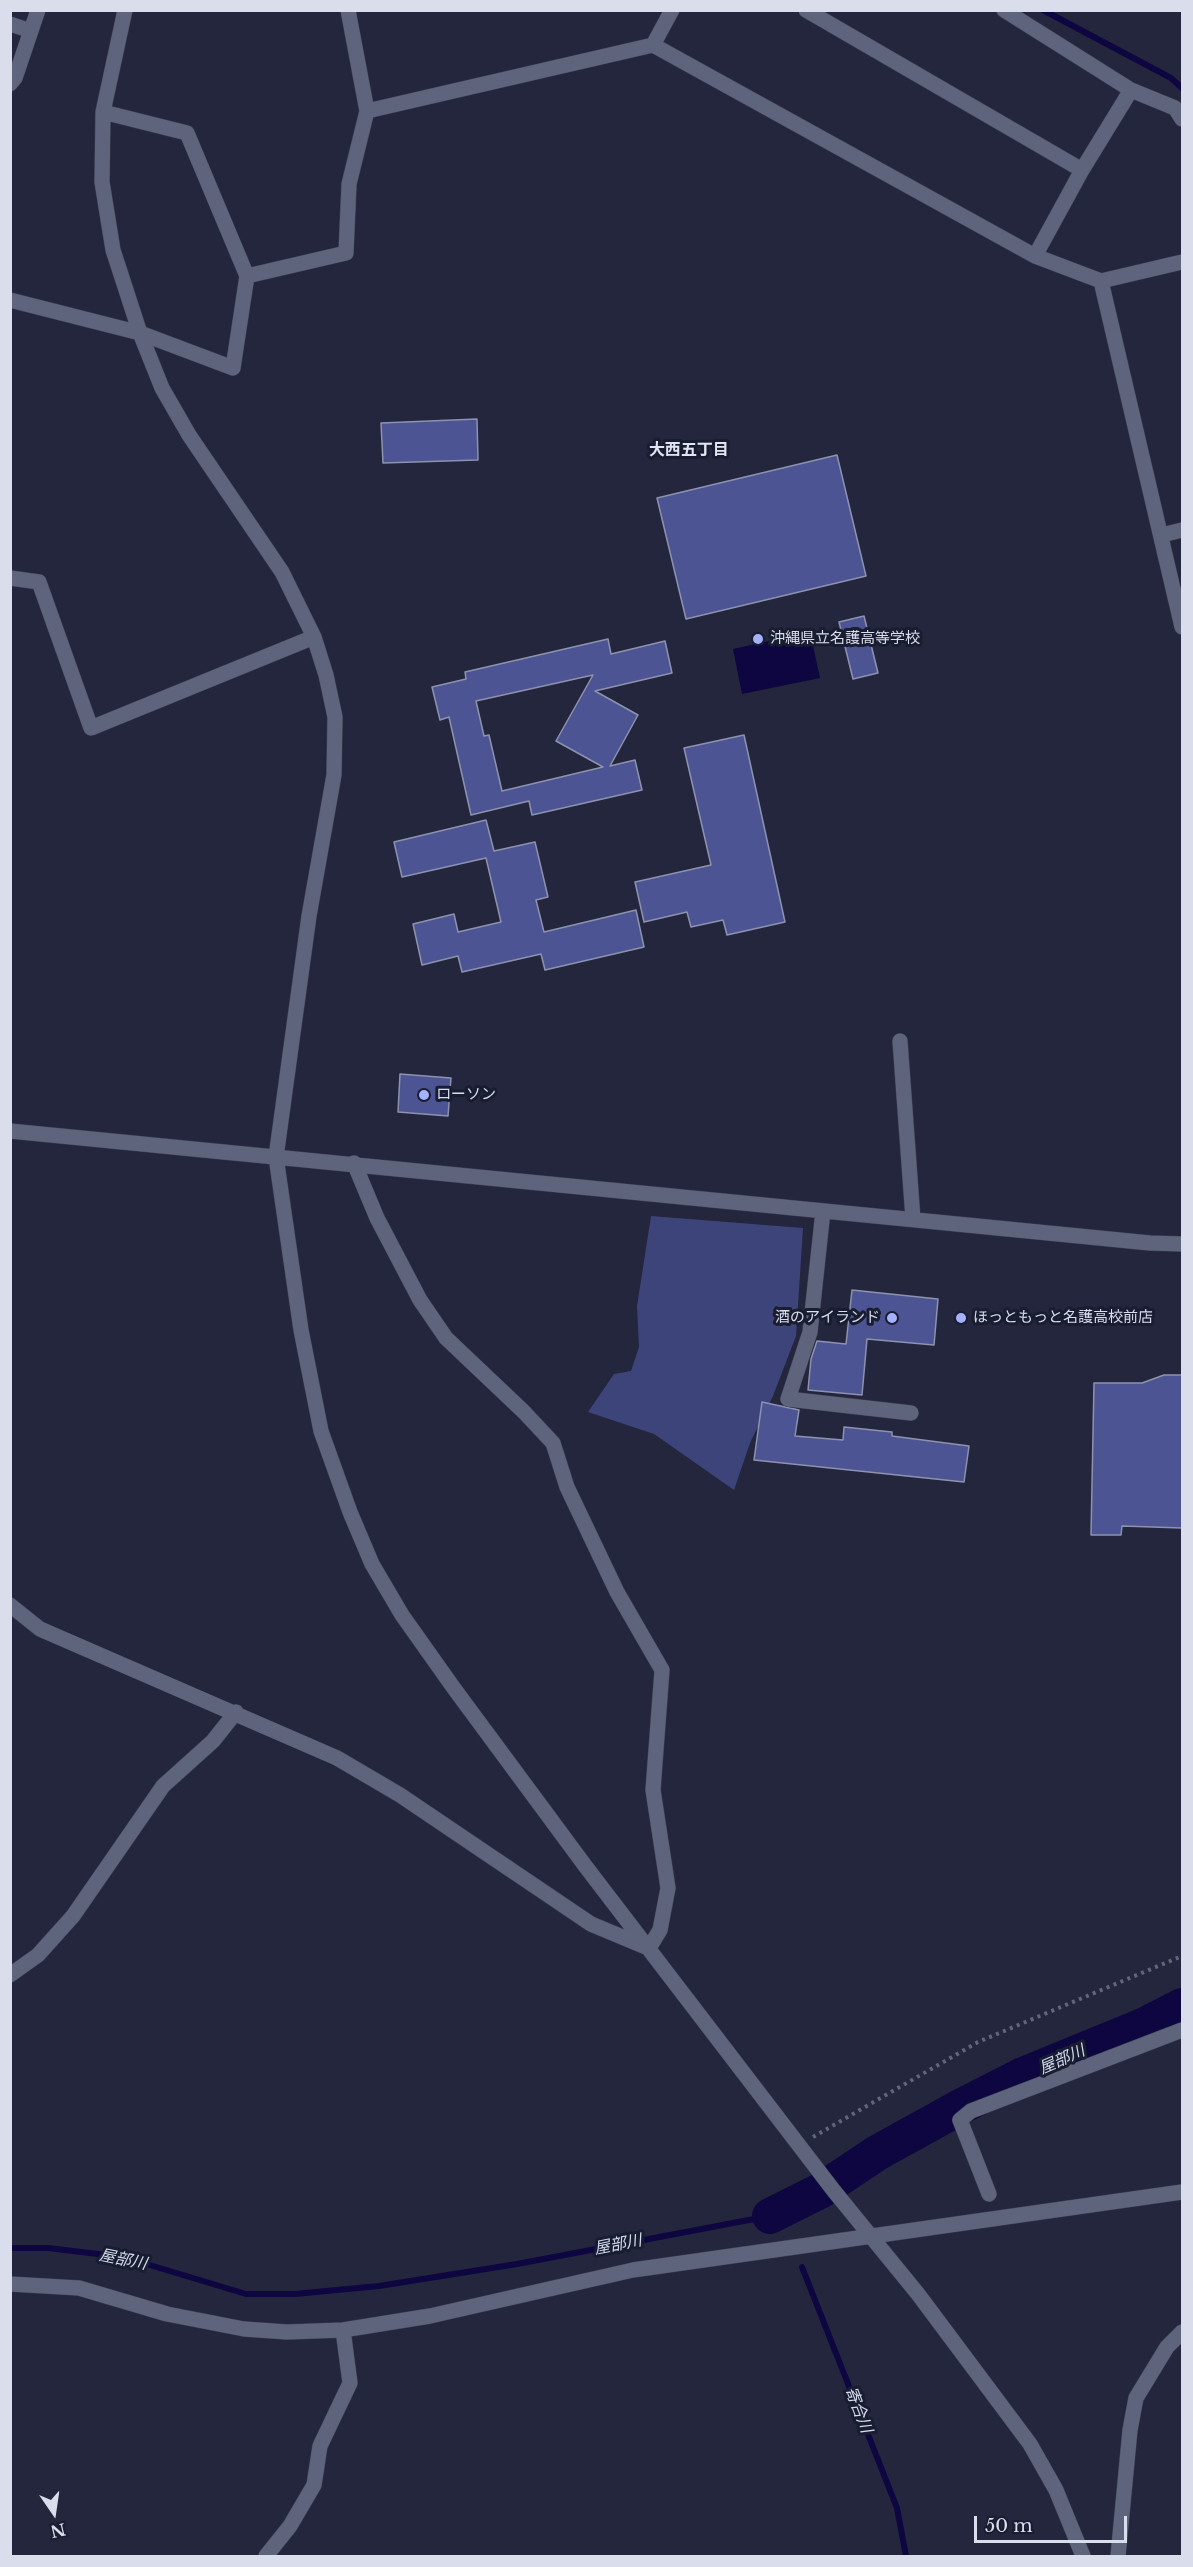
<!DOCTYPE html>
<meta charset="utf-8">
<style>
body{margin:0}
#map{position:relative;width:1193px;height:2567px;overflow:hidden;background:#23263c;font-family:"Libre Baskerville",serif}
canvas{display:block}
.frame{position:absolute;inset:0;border:12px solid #daddec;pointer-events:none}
.north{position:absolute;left:24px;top:2483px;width:60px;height:60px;-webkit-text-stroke:4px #191d31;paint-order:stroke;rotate:167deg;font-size:16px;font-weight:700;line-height:24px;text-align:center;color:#daddec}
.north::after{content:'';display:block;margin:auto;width:21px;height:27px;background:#daddec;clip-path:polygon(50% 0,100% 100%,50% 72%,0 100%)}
.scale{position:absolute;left:974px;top:2516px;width:153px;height:27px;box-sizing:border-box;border:3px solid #daddec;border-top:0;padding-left:8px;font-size:18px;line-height:21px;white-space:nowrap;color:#daddec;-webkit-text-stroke:4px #191d31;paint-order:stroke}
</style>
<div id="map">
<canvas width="1193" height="2567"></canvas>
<div class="frame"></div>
<div class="north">N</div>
<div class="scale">50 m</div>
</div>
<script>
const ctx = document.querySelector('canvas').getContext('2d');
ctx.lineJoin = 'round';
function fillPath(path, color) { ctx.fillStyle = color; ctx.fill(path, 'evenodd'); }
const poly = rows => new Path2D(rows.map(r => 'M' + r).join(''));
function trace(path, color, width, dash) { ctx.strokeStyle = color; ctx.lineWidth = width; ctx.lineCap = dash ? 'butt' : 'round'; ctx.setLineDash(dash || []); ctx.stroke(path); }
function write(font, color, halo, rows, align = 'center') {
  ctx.font = font + ' "Libre Baskerville","Noto Sans JP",serif'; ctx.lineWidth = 6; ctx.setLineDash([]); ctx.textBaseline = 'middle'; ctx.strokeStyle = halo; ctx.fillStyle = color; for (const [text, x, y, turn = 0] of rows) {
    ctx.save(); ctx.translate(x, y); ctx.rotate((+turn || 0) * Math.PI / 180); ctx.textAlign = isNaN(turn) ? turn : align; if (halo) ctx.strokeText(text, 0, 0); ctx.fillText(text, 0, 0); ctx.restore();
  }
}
fillPath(poly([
 [651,1216,803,1228,796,1336,773,1396,750,1443,734,1490,654,1434,588,1412,614,1374,631,1371,639,1347,637,1306]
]), '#3d4479');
fillPath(poly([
 [810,632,820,678,742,694,733,649]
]), '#0d0641');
trace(poly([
 [1043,10,1171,78,1182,88],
 [10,2248,48,2248,123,2257,246,2294,295,2294,379,2286,517,2264,770,2216],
 [802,2267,897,2508,906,2556]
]), '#0d0641', 6);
trace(poly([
 [770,2216,820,2191,877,2153,962,2106,1021,2076,1143,2026,1182,2006]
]), '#0d0641', 36);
const building = poly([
 [477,419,478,460,383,463,381,423,477,419],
 [837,455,866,576,686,619,657,498,837,455],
 [864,616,878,673,853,679,839,622,864,616],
 [608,639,611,654,665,641,672,673,595,691,638,715,610,766,635,760,642,790,532,815,529,801,471,815,449,717,440,720,432,687,466,679,465,672,608,639],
 [593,675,556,741,603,767,502,791,489,735,484,736,476,701,593,675],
 [744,735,785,922,727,935,723,920,691,927,687,912,644,922,635,882,711,865,684,748,744,735],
 [486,820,494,851,535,842,548,897,536,900,544,932,636,910,644,947,545,970,541,954,462,972,458,956,422,965,413,924,454,914,458,932,501,922,486,858,402,877,394,842,486,820],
 [400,1074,451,1078,448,1116,398,1112,400,1074],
 [852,1290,938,1299,934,1345,867,1339,862,1395,808,1390,811,1359,817,1341,846,1344,852,1290],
 [1164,1375,1182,1375,1182,1528,1122,1526,1121,1535,1091,1535,1094,1383,1142,1383,1164,1375],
 [762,1402,799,1410,795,1436,843,1440,844,1427,892,1432,892,1436,969,1446,964,1482,754,1460,762,1402]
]);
fillPath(building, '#4c5494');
trace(building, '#8d93ae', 1.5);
const minor = poly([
 [125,10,103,112,102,182,113,250,140,333,162,388,189,435,282,572,314,637,326,675,335,717,334,775,309,916,276,1157,301,1330,321,1431,350,1512,372,1564,402,1615,453,1687,586,1867,834,2191,918,2294,1030,2444,1056,2490,1083,2556],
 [806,10,1082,170],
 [1004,10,1131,90,1082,170,1035,256],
 [10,24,31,31],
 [653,45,672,10],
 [10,84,15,78,38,10],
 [1131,90,1175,108,1182,119],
 [367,111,653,45,1035,256,1101,281,1182,262],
 [247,276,346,253,349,184,367,111,348,10],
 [1101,281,1182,627],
 [10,300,140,333,233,368,247,276,187,133,103,112],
 [1162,535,1182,530],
 [10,578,39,582,91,728,314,637],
 [900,1041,913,1219],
 [10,1131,1150,1243,1182,1244],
 [354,1163,377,1218,420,1300,446,1338,524,1412,553,1443,567,1487,617,1592,662,1670,653,1790,668,1888,660,1930,649,1948],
 [823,1211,810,1332,788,1399,911,1413],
 [10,1605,40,1629,337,1758,400,1795,591,1924,646,1947],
 [10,1975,38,1955,73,1916,163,1786,213,1741,236,1712],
 [989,2194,960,2120,971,2111,1182,2030],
 [10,2284,79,2288,167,2314,244,2329,287,2332,343,2330,430,2316,633,2270,1182,2192],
 [266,2556,290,2526,314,2485,320,2446,350,2383,343,2330],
 [1118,2556,1130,2430,1136,2398,1167,2347,1182,2332]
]);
trace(minor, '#3d4052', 16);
trace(poly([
 [813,2137,978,2042,1182,1956]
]), '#636679', 4, [3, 4.5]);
trace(minor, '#5f647d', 15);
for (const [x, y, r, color] of [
 [758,639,6,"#a5b1fc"],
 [424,1095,6,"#a5b1fc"],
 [892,1318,6,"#a5b1fc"],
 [961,1318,6,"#a5b1fc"]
]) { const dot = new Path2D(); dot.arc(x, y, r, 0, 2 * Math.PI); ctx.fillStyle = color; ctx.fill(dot); trace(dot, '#191d31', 2); }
write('15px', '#daddec', '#191d31', [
 ["沖縄県立名護高等学校",770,639],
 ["ローソン",436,1095],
 ["酒のアイランド",880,1318,"right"],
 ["ほっともっと名護高校前店",973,1318]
], 'left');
write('bold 16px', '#e0e3f2', '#191d31', [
 ["大西五丁目",689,450]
]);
write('italic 16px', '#d7dbee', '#191d31', [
 ["屋部川",1062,2060,-24],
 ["屋部川",618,2245,-11],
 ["屋部川",123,2260,11],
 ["寄合川",858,2410,69]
]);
</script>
